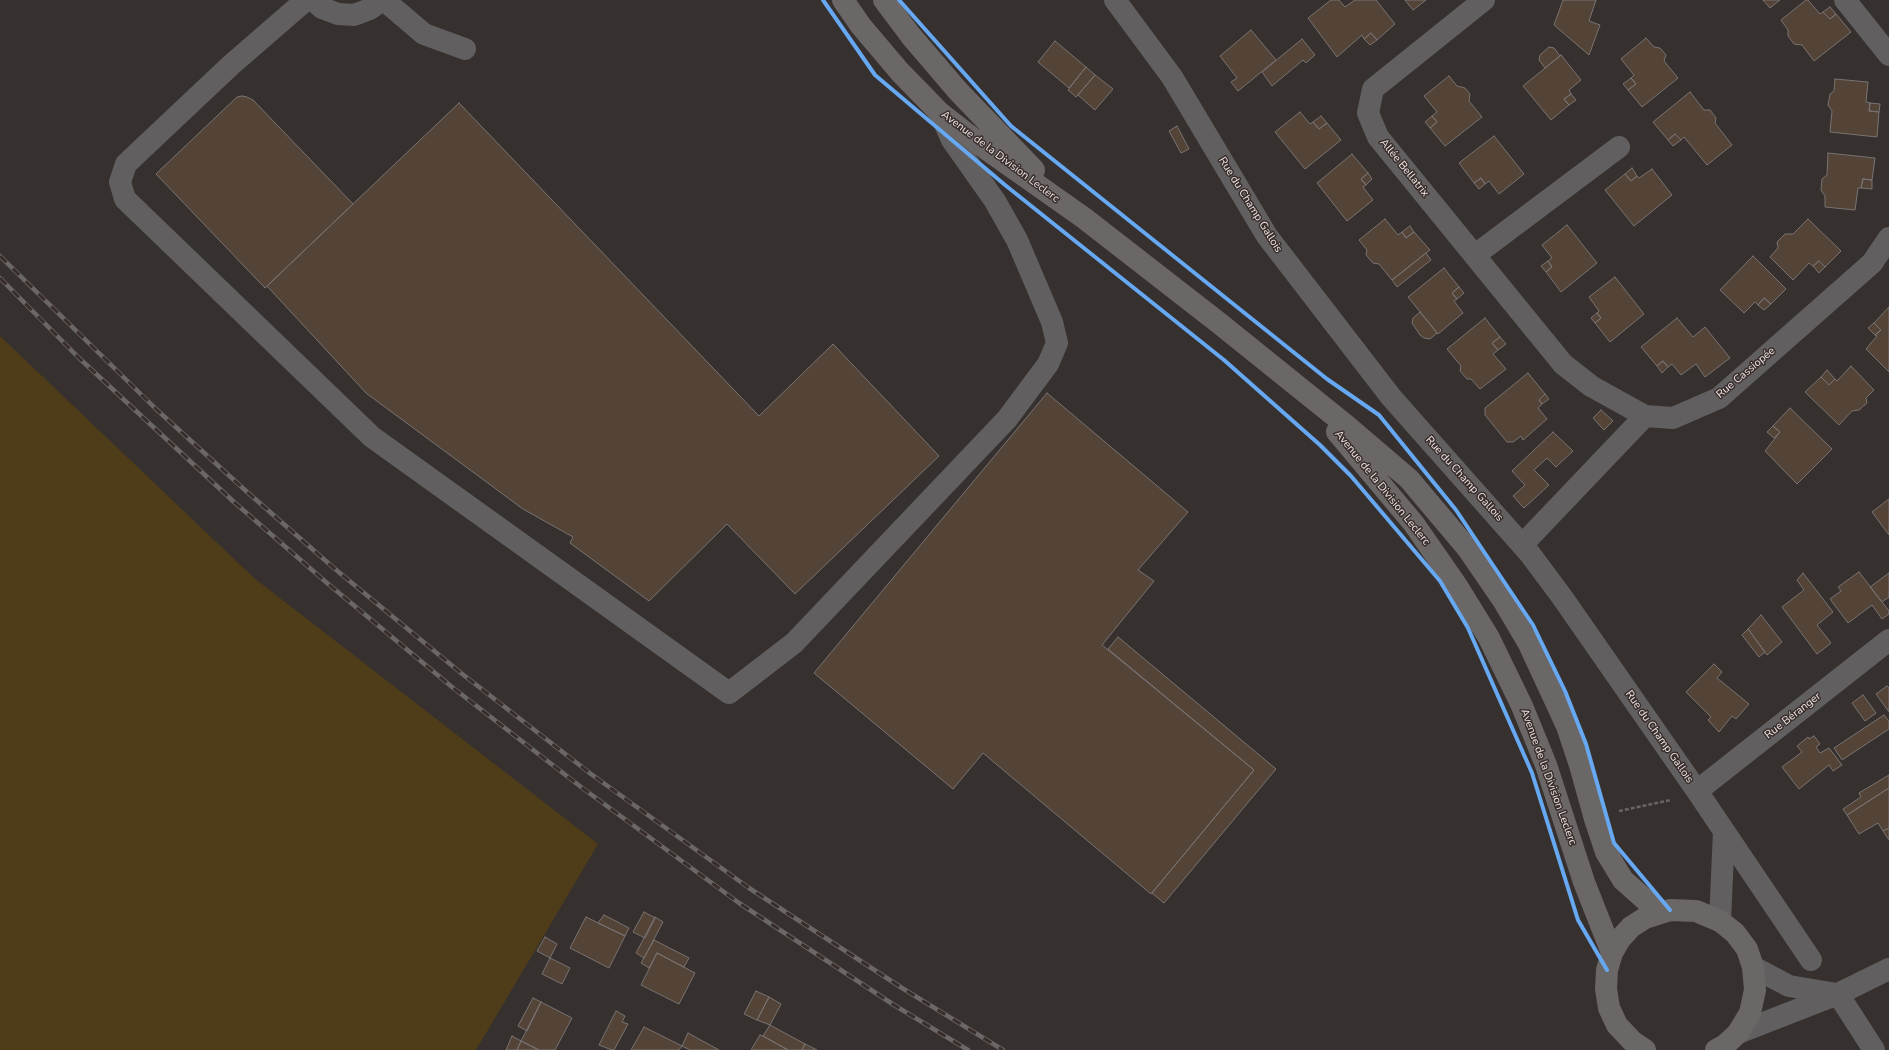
<!DOCTYPE html>
<meta charset="utf-8">
<style>
body{margin:0}
canvas{display:block;background:#36302f}
</style>
<canvas width="1889" height="1050"></canvas>
<script>
const ctx = document.querySelector('canvas').getContext('2d');
ctx.lineJoin = 'round';
function fillPath(path, color) { ctx.fillStyle = color; ctx.fill(path, 'evenodd'); }
const poly = rows => new Path2D(rows.map(r => 'M' + r).join(''));
function trace(path, color, width, dash) { ctx.strokeStyle = color; ctx.lineWidth = width; ctx.lineCap = dash ? 'butt' : 'round'; ctx.setLineDash(dash || []); ctx.stroke(path); }
function write(font, color, halo, rows, align = 'center') {
  ctx.font = font + ' "Nunito Sans",sans-serif'; ctx.lineWidth = 3; ctx.setLineDash([]); ctx.textBaseline = 'middle'; ctx.strokeStyle = halo; ctx.fillStyle = color; for (const [text, x, y, turn = 0] of rows) {
    ctx.save(); ctx.translate(x, y); ctx.rotate((+turn || 0) * Math.PI / 180); ctx.textAlign = isNaN(turn) ? turn : align; if (halo) ctx.strokeText(text, 0, 0); ctx.fillText(text, 0, 0); ctx.restore();
  }
}
fillPath(poly([
 [0,336,254,578,598,844,476,1050,0,1050]
]), '#4f3c19');
const building = poly([
 [1331,0,1339,0,1345,7,1355,0,1376,0,1395,24,1377,40,1371,33,1364,39,1362,35,1337,57,1308,18,1331,0],
 [1405,0,1426,0,1413,10,1405,0],
 [1563,0,1596,0,1589,21,1600,25,1589,55,1554,25,1563,0],
 [1763,0,1780,0,1770,8,1763,0],
 [1806,0,1808,0,1820,14,1823,12,1830,19,1836,14,1851,32,1814,61,1802,45,1794,44,1788,36,1788,30,1781,20,1806,0],
 [1830,7,1836,14,1830,19,1823,12,1830,7],
 [1251,30,1276,60,1238,91,1231,82,1237,78,1220,56,1251,30],
 [1371,33,1377,40,1370,45,1364,39,1371,33],
 [1646,38,1654,47,1660,48,1666,55,1664,61,1678,78,1642,107,1628,90,1636,84,1631,78,1634,75,1621,59,1646,38],
 [1302,39,1315,55,1306,63,1303,60,1272,86,1262,72,1302,39],
 [1055,41,1086,67,1069,88,1038,62,1055,41],
 [1549,47,1554,48,1560,56,1545,68,1539,60,1540,55,1549,47],
 [1561,55,1581,80,1569,90,1571,94,1564,99,1569,105,1551,120,1523,86,1561,55],
 [1086,67,1095,75,1076,97,1068,90,1086,67],
 [1095,75,1113,89,1095,110,1078,95,1095,75],
 [1449,76,1457,86,1465,88,1470,94,1469,101,1482,117,1445,146,1430,128,1437,122,1432,116,1437,112,1424,96,1449,76],
 [1631,78,1636,84,1628,90,1623,84,1631,78],
 [1835,79,1868,82,1866,102,1870,103,1869,111,1879,112,1877,137,1830,132,1832,111,1828,105,1830,94,1834,91,1835,79],
 [1690,92,1704,110,1710,110,1716,118,1715,123,1732,145,1707,165,1684,137,1681,140,1675,134,1668,140,1653,122,1690,92],
 [1571,94,1576,100,1569,105,1564,99,1571,94],
 [242,96,247,97,253,100,353,204,265,288,156,174,237,97,242,96],
 [459,103,759,416,833,344,939,456,795,594,727,524,649,601,570,543,573,537,523,509,366,393,267,286,459,103],
 [1870,103,1880,104,1879,112,1869,111,1870,103],
 [1300,112,1310,124,1313,122,1319,129,1327,123,1341,140,1305,169,1275,132,1300,112],
 [1321,116,1327,123,1319,129,1313,122,1321,116],
 [1432,116,1437,122,1430,128,1425,122,1432,116],
 [1177,126,1189,149,1181,153,1169,131,1177,126],
 [1675,134,1681,140,1673,146,1668,140,1675,134],
 [1494,136,1524,174,1499,194,1489,181,1485,184,1481,178,1474,183,1459,163,1494,136],
 [1828,153,1875,158,1872,180,1863,179,1861,188,1858,188,1855,210,1825,207,1825,196,1821,190,1822,179,1827,175,1828,153],
 [1352,154,1368,173,1361,179,1366,185,1363,187,1373,200,1347,221,1317,183,1352,154],
 [1632,168,1637,176,1631,181,1625,174,1632,168],
 [1652,169,1672,195,1634,226,1605,190,1625,174,1631,181,1637,176,1639,178,1652,169],
 [1368,173,1372,179,1366,185,1361,179,1368,173],
 [1481,178,1485,184,1479,189,1474,183,1481,178],
 [1863,179,1872,180,1872,189,1861,188,1863,179],
 [1385,219,1398,235,1402,232,1406,238,1414,232,1430,250,1392,280,1379,264,1373,263,1366,255,1367,250,1359,240,1385,219],
 [1808,219,1841,251,1825,267,1819,261,1813,266,1809,263,1793,280,1770,257,1778,248,1777,242,1785,234,1793,234,1808,219],
 [1567,225,1597,263,1561,292,1546,272,1552,267,1548,261,1552,258,1542,245,1567,225],
 [1410,226,1414,232,1406,238,1402,232,1410,226],
 [1426,253,1431,260,1397,287,1392,280,1426,253],
 [1753,256,1786,289,1771,304,1764,298,1758,305,1755,302,1744,313,1720,290,1753,256],
 [1548,261,1552,267,1546,272,1541,266,1548,261],
 [1819,261,1825,267,1819,273,1813,266,1819,261],
 [1444,268,1459,287,1452,293,1457,299,1454,301,1463,313,1438,334,1408,297,1444,268],
 [1615,277,1644,314,1610,342,1595,323,1601,318,1597,313,1599,311,1589,297,1615,277],
 [1459,287,1464,293,1457,299,1452,293,1459,287],
 [1764,298,1771,304,1764,310,1758,305,1764,298],
 [1889,307,1889,372,1866,349,1877,336,1875,335,1881,330,1874,323,1889,307],
 [1420,312,1437,333,1430,339,1424,338,1420,335,1412,323,1413,318,1420,312],
 [1597,313,1601,318,1595,323,1591,318,1597,313],
 [1485,318,1500,337,1492,343,1498,350,1493,354,1506,369,1480,389,1471,379,1467,379,1460,371,1461,366,1447,349,1485,318],
 [1677,318,1693,337,1705,327,1730,358,1705,377,1696,364,1681,375,1672,364,1668,367,1663,361,1657,366,1641,347,1677,318],
 [1874,323,1881,330,1875,335,1868,328,1874,323],
 [1500,337,1506,344,1498,350,1492,343,1500,337],
 [1663,361,1668,367,1662,373,1657,366,1663,361],
 [1851,366,1874,390,1866,398,1867,403,1859,410,1852,411,1839,425,1805,392,1821,377,1829,385,1835,379,1837,381,1851,366],
 [1827,370,1835,379,1829,385,1821,377,1827,370],
 [1528,373,1545,394,1539,400,1542,404,1538,408,1547,419,1523,440,1521,436,1513,442,1507,442,1485,415,1485,408,1528,373],
 [1047,393,1188,512,1138,570,1154,581,1102,645,1254,770,1151,894,983,753,953,789,814,673,1047,393],
 [1545,394,1549,399,1542,404,1539,400,1545,394],
 [1790,408,1832,449,1797,484,1765,451,1780,432,1773,426,1790,408],
 [1601,410,1613,421,1604,430,1593,418,1601,410],
 [1773,426,1780,432,1774,438,1767,432,1773,426],
 [1553,432,1573,451,1556,467,1547,458,1534,470,1549,485,1524,508,1513,496,1525,485,1512,471,1553,432],
 [1889,499,1889,535,1872,512,1889,499],
 [1859,572,1889,611,1889,614,1882,619,1872,605,1848,623,1830,599,1841,591,1838,587,1859,572],
 [1803,573,1833,612,1817,625,1831,643,1817,654,1782,607,1804,590,1797,580,1803,573],
 [1889,573,1889,597,1882,602,1870,587,1889,573],
 [1761,615,1782,642,1767,655,1748,629,1761,615],
 [1748,629,1765,652,1759,657,1742,635,1748,629],
 [1118,637,1276,769,1164,903,1152,893,1254,770,1108,649,1118,637],
 [1714,664,1722,672,1717,678,1749,704,1736,719,1732,716,1719,732,1708,720,1711,717,1686,692,1714,664],
 [1887,686,1889,688,1889,712,1876,694,1887,686],
 [1863,695,1876,713,1865,721,1852,703,1863,695],
 [1884,715,1889,721,1889,729,1842,760,1834,748,1884,715],
 [1814,736,1820,744,1816,747,1820,753,1829,748,1842,765,1833,771,1829,765,1799,789,1782,767,1802,752,1797,746,1808,737,1809,739,1814,736],
 [1889,775,1889,788,1847,815,1843,809,1861,797,1859,793,1889,775],
 [1889,788,1889,828,1883,831,1878,823,1859,834,1847,815,1889,788],
 [1889,828,1889,840,1883,831,1889,828],
 [644,912,655,918,645,938,633,932,644,912],
 [604,915,629,928,625,936,598,923,604,915],
 [586,917,625,936,609,968,570,948,586,917],
 [655,917,663,922,644,958,636,953,655,917],
 [545,937,557,944,550,958,537,951,545,937],
 [654,940,689,958,684,967,657,953,649,968,641,963,654,940],
 [657,953,695,973,679,1004,641,985,657,953],
 [550,958,570,968,562,984,542,974,550,958],
 [756,991,769,997,757,1020,744,1014,756,991],
 [769,997,781,1004,770,1025,757,1020,769,997],
 [533,998,541,1002,527,1031,518,1026,533,998],
 [541,1002,572,1018,555,1050,539,1050,521,1041,541,1002],
 [616,1011,625,1016,622,1022,628,1024,614,1050,612,1050,599,1045,616,1011],
 [770,1025,805,1044,802,1050,788,1050,763,1036,770,1025],
 [644,1027,682,1046,679,1050,631,1050,644,1027],
 [688,1033,719,1050,690,1050,682,1046,688,1033],
 [760,1035,763,1036,788,1050,751,1050,760,1035],
 [512,1036,521,1041,517,1050,506,1050,512,1036],
 [521,1041,539,1050,517,1050,521,1041],
 [805,1044,817,1050,802,1050,805,1044]
]);
fillPath(building, '#544337');
trace(building, '#787372', 1);
trace(poly([
 [1619,811,1671,800]
]), '#666464', 2.5, [4, 2]);
trace(poly([
 [306,0,231,65,126,164,120,182,125,199,372,437,729,693,794,643,1007,419,1048,364,1057,343,1052,322,1017,240,995,201,952,140,940,113],
 [313,0,322,8,338,14,354,15,370,9,382,0],
 [384,0,424,34,465,49],
 [1115,0,1172,77,1267,236,1391,397,1530,554,1562,597,1697,791,1811,960],
 [1484,0,1373,89,1368,113,1378,137,1563,364,1591,386,1645,416,1673,418,1719,398,1872,263,1889,238],
 [1845,0,1889,55],
 [1475,255,1619,147],
 [1523,544,1645,416],
 [1697,791,1889,640],
 [1720,921,1724,831],
 [1753,967,1789,986,1837,994],
 [1838,994,1874,1050],
 [1738,1033,1838,994,1889,969]
]), '#615f5f', 22);
trace(poly([
 [843,0,861,26,900,72,940,113,989,151,1084,218,1219,323,1347,426,1409,479,1468,549,1503,600,1529,644,1567,726,1580,765,1595,819,1606,852,1623,880,1659,912],
 [884,0,911,36,958,91,1034,170],
 [1337,432,1414,524,1457,586,1489,638,1522,706,1546,765,1584,882,1612,953],
 [1645,1050,1633,1042,1617,1025,1609,1008,1606,989,1607,970,1612,953,1620,939,1631,927,1645,918,1670,910,1696,911,1720,921,1735,933,1747,949,1753,967,1755,990,1750,1013,1738,1033,1725,1045,1716,1050]
]), '#6b6767', 22);
const rail = poly([
 [0,256,156,409,246,491,335,569,461,673,591,774,749,888,902,988,1003,1050],
 [0,278,79,358,234,502,327,583,452,687,581,787,739,903,894,1005,968,1050]
]);
trace(rail, '#6a6766', 4.5);
trace(rail, '#392e2c', 3, [9]);
trace(poly([
 [823,0,875,75,1005,185,1224,360,1320,445,1351,476,1440,581,1468,628,1532,773,1578,920,1607,970],
 [899,0,1011,126,1327,379,1379,415,1456,510,1533,625,1565,691,1586,744,1614,843,1670,910]
]), '#66a8f1', 4);
write('11px', '#eee6e5', '#392e2c', [
 ["Avenue de la Division Leclerc",1000,157,37],
 ["Allée Bellatrix",1404,168,51],
 ["Rue du Champ Gallois",1250,205,58],
 ["Rue Cassiopée",1746,373,-40],
 ["Rue du Champ Gallois",1464,479,48],
 ["Avenue de la Division Leclerc",1382,488,51],
 ["Rue Béranger",1793,716,-38],
 ["Rue du Champ Gallois",1659,737,55],
 ["Avenue de la Division Leclerc",1548,777,70]
]);
</script>
